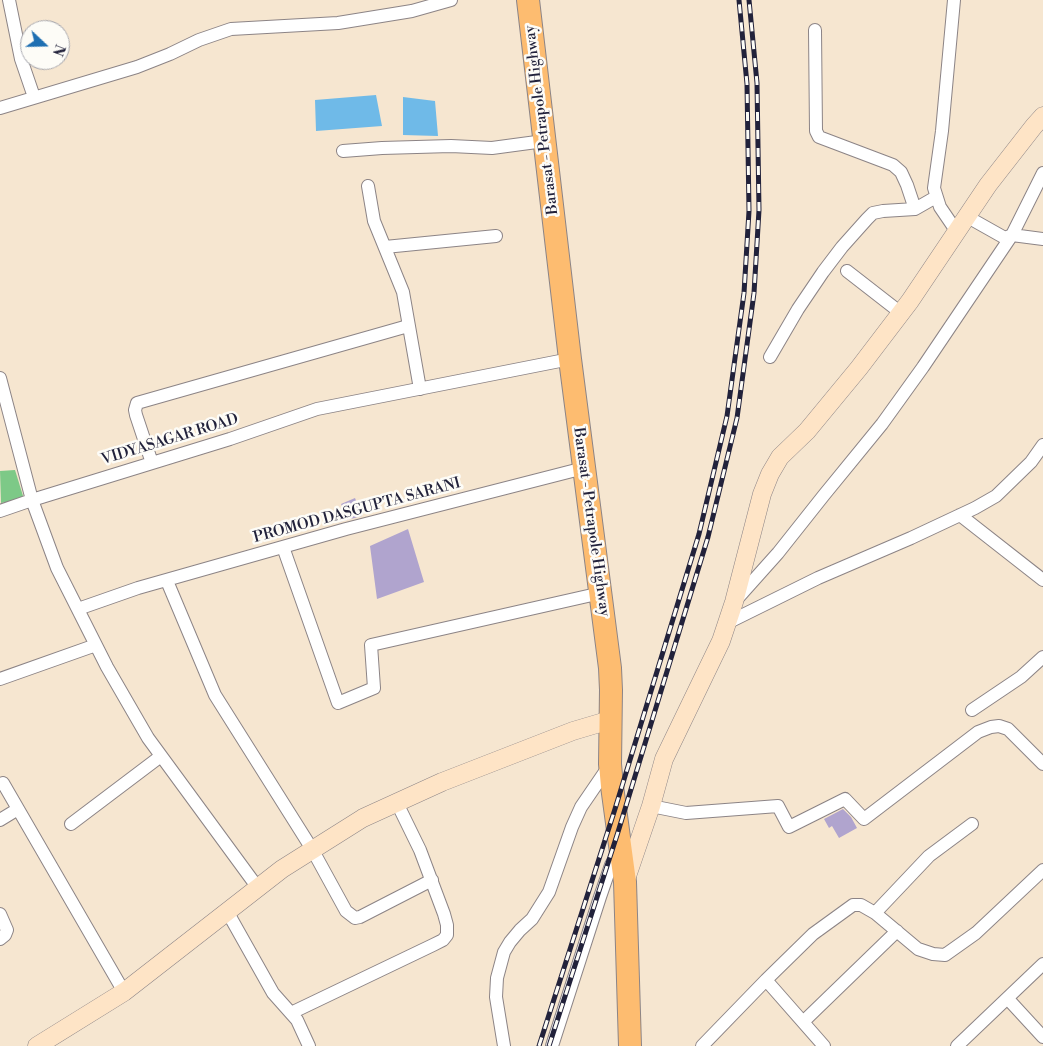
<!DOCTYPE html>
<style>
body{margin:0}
#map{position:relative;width:1043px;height:1046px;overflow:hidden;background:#f6e6d0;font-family:"Libre Bodoni",serif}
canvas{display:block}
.north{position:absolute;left:20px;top:20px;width:50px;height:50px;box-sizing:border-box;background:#fdfcf7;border:1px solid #a5a5ac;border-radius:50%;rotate:111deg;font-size:14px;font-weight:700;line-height:20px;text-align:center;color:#22223b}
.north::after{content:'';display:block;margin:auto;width:18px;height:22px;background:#1f6fb2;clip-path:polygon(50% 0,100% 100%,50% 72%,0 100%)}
</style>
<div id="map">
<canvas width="1043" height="1046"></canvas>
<div class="north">N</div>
</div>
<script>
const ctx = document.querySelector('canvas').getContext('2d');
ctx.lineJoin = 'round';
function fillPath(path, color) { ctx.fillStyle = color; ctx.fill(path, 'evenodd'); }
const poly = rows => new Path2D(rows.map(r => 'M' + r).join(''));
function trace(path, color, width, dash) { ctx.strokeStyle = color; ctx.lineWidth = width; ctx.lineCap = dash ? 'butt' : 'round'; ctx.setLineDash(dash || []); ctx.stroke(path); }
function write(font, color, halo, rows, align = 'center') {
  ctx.font = font + ' "Libre Bodoni",serif'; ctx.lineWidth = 5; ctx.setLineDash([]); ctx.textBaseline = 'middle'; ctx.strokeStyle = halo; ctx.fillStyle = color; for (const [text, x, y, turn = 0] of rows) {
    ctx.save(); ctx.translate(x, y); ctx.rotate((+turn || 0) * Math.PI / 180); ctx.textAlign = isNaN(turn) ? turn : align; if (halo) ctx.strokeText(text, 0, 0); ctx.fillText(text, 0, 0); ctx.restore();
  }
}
fillPath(poly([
 [15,470,24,499,1,503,0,471]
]), '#7dc987');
fillPath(poly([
 [376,95,382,126,316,131,315,100],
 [403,97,435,101,438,136,403,135]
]), '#6fbae8');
fillPath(poly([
 [355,498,362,516,339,522,336,514,344,510,341,504],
 [408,529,424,582,377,599,370,546],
 [843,809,851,817,857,828,839,838,832,826,829,828,824,819]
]), '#b0a4ce');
const street = poly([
 [9,0,21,59,34,97],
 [954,0,942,131,934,188,940,207,957,232],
 [815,30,816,131,819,137,893,165,901,172,907,185,915,209],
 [0,108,137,67,170,54,199,40,231,29,338,23,412,11,451,0],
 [343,151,382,148,451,146,492,148,544,141],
 [368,186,374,221,403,292,420,389],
 [973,220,1005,238,1012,235,1043,239],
 [385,247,496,236],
 [847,271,901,313],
 [770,357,798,309,823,272,842,247,867,219,873,213,883,211,915,209,936,197],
 [0,378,32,500,57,568,107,667,148,738,258,888],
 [152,463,136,415,135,410,137,403,408,326],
 [0,511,32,500,230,439,317,409,570,359],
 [960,515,1043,580],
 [283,547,338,703,374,688,371,645,601,593],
 [167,581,215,695,312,849,346,911,355,918,360,917,432,880],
 [736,600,778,553,824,495,882,424,923,367,1012,235,1043,173],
 [78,609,138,588,346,529,584,468],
 [727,623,818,578,911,538,975,508,996,496,1031,462,1043,445],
 [0,679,96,645],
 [972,710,1021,677,1043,657],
 [3,783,124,992],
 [651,806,686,813,778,806,789,827,845,799,864,819,978,732,991,727,999,726,1008,729,1043,764],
 [0,820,18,809],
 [71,824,161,756],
 [228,913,273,993,297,1020,309,1046],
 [875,913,929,856,972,824],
 [0,914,7,930,5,935,0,939],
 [766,980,824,1046],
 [1008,999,1043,1037],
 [291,1013,433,945,443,940,447,935,447,925,444,914,420,850,397,803],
 [803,1022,897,931],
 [504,1046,496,997,497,978,504,952,510,942,520,930,532,919,549,892,572,827,581,807,609,766],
 [552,1046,600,897,611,865,619,852],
 [702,1046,766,980,813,934,853,905,861,905,875,913,918,949,933,954,945,955,976,933,1043,870],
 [957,1046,1043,964]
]);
const secondary = poly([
 [626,879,651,806,664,759,721,641,734,602,762,494,770,474,780,457,807,431,859,368,910,301,988,185,1034,126,1043,116],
 [37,1046,124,992,282,869,363,818,442,782,573,731,610,720]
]);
const highway = poly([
 [528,0,570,359,610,668,611,690,610,764,612,786,625,882,630,1046]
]);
trace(street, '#8c8486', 14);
trace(secondary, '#8c8486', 19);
trace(highway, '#8c8486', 24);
trace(street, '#fff', 12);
trace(secondary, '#fee4c6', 18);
trace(highway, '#fdbc70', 22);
const rail = poly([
 [539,1046,615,809,699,534,727,416,744,293,749,211,747,84,739,0],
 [549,1046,618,832,708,537,737,418,754,293,759,210,757,83,749,0]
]);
trace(rail, '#22223b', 5);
trace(rail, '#fdfcf7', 3, [9]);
write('15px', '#22223b', '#fdfcf7', [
 ["Barasat - Petrapole Highway",542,120,-97],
 ["VIDYASAGAR ROAD",170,440,-17],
 ["PROMOD DASGUPTA SARANI",357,511,-15],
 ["Barasat - Petrapole Highway",591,522,82]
]);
</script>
